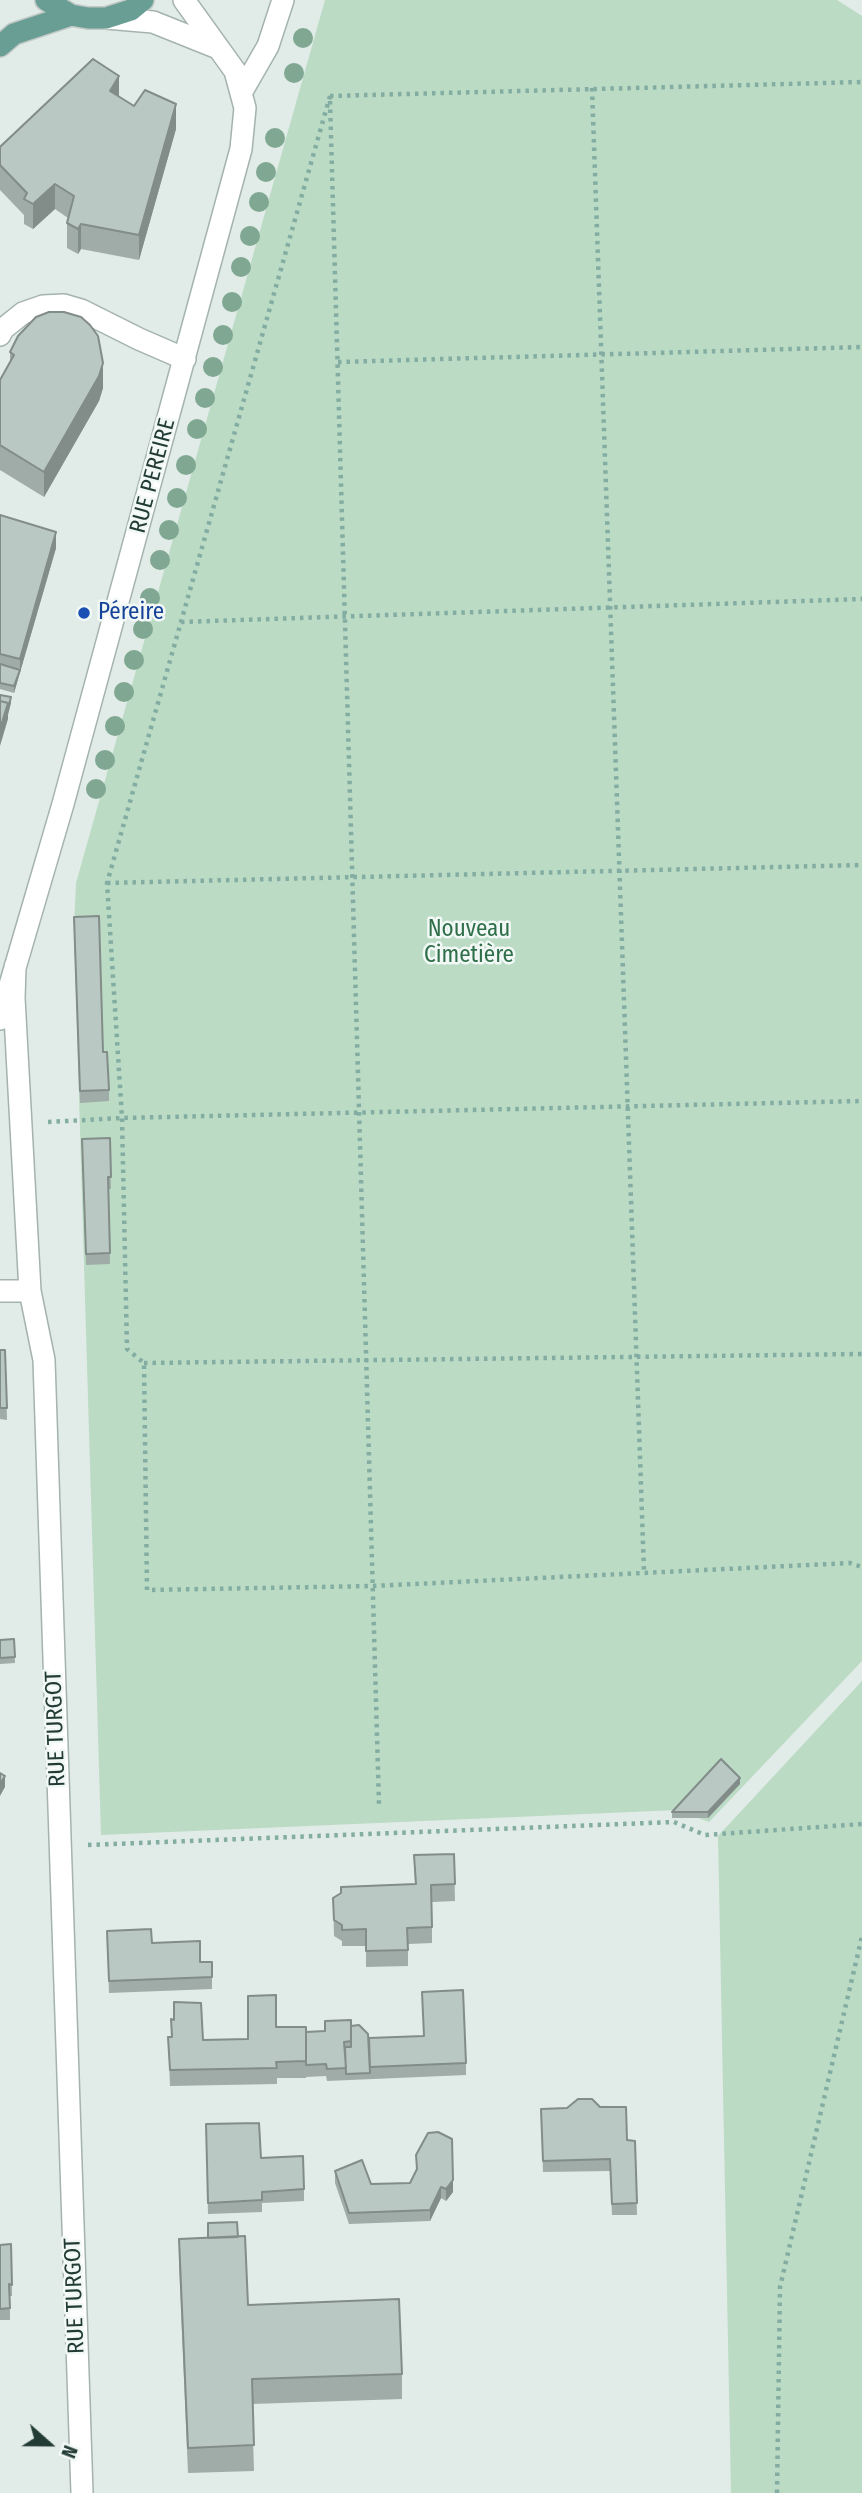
<!DOCTYPE html>
<meta charset="utf-8">
<style>
body{margin:0}
#map{position:relative;width:862px;height:2493px;overflow:hidden;background:#e1ebe7;font-family:"Fira Sans Condensed",sans-serif}
canvas{display:block}
.north{position:absolute;left:14px;top:2409px;width:70px;height:70px;-webkit-text-stroke:5px #f1f8f5;paint-order:stroke;rotate:111deg;font-size:19px;font-weight:700;line-height:28px;text-align:center;color:#223b35}
.north::after{content:'';display:block;margin:auto;width:24px;height:32px;background:#223b35;clip-path:polygon(50% 0,100% 100%,50% 72%,0 100%)}
</style>
<div id="map">
<canvas width="862" height="2493"></canvas>
<div class="north">N</div>
</div>
<script>
const ctx = document.querySelector('canvas').getContext('2d');
ctx.lineJoin = 'round';
function fillPath(path, color) { ctx.fillStyle = color; ctx.fill(path, 'evenodd'); }
const poly = rows => new Path2D(rows.map(r => 'M' + r).join(''));
function trace(path, color, width, dash) { ctx.strokeStyle = color; ctx.lineWidth = width; ctx.lineCap = dash ? 'butt' : 'round'; ctx.setLineDash(dash || []); ctx.stroke(path); }
function write(font, color, halo, rows, align = 'center') {
  ctx.font = font + ' "Fira Sans Condensed",sans-serif'; ctx.lineWidth = 5; ctx.setLineDash([]); ctx.textBaseline = 'middle'; ctx.strokeStyle = halo; ctx.fillStyle = color; for (const [text, x, y, turn = 0] of rows) {
    ctx.save(); ctx.translate(x, y); ctx.rotate((+turn || 0) * Math.PI / 180); ctx.textAlign = isNaN(turn) ? turn : align; if (halo) ctx.strokeText(text, 0, 0); ctx.fillText(text, 0, 0); ctx.restore();
  }
}
fillPath(poly([
 [325,0,837,0,862,16,862,1661,709,1822,677,1810,101,1835,74,928,76,883],
 [862,1681,862,2493,731,2493,718,1836]
]), '#bbdbc5');
const minor = poly([
 [106,18,153,22,218,48],
 [241,93,268,46,283,0],
 [0,335,3,329,23,313,43,306,64,305,81,310,139,339,185,359],
 [15,967,14,998,30,1291,44,1360,82,2493],
 [0,1019,63,804,241,149,245,108,235,71,184,0],
 [0,1291,30,1291]
]);
const major = poly([
 [46,0,71,15,88,18,106,18,131,10,143,0],
 [0,46,14,34,71,15]
]);
trace(minor, '#a4b3ae', 24);
trace(major, '#c1c8c6', 24);
trace(poly([
 [592,88,644,1571],
 [330,96,107,883,122,1118,127,1349,144,1363,147,1590,373,1586,850,1563,862,1567],
 [330,96,862,82],
 [330,101,379,1805],
 [338,362,862,347],
 [181,622,862,599],
 [107,883,862,865],
 [48,1122,122,1118,862,1101],
 [144,1363,862,1354],
 [88,1845,674,1822,705,1835,862,1824],
 [777,2493,780,2287,862,1936]
]), '#83ada2', 4.5, [3.5, 5]);
trace(minor, '#fff', 21);
trace(major, '#689e93', 21);
ctx.fillStyle = '#7fa791';
for (const [x, y] of [
 [303,38],
 [294,73],
 [275,138],
 [266,172],
 [259,202],
 [250,236],
 [241,267],
 [232,302],
 [223,335],
 [213,367],
 [205,398],
 [197,429],
 [186,465],
 [177,498],
 [169,530],
 [160,560],
 [150,598],
 [143,629],
 [134,660],
 [124,692],
 [115,726],
 [105,760],
 [96,789]
]) { ctx.beginPath(); ctx.arc(x, y, 10, 0, 2 * Math.PI); ctx.fill(); }
fillPath(poly([
 [119,97,176,129,139,260,81,249,78,254,67,248,67,223,68,218,55,209,33,229,24,224,24,215,0,190,0,147],
 [10,352,103,388,99,401,44,497,0,470,0,380,10,362],
 [0,515,56,548,14,693,0,689],
 [74,928,103,1052,109,1090,109,1101,80,1103],
 [110,1138,111,1189,108,1189,110,1264,86,1265,82,1151],
 [0,1350,5,1350,7,1420,0,1419],
 [14,1639,15,1663,0,1664,0,1640],
 [740,1784,708,1818,672,1818,672,1812],
 [454,1854,455,1901,432,1902,432,1943,408,1944,408,1966,366,1967,366,1946,342,1946,342,1941,334,1936,333,1898,415,1884,414,1855],
 [107,1931,152,1943,200,1962,212,1962,212,1989,109,1993],
 [351,2026,369,2043,466,2063,466,2075,327,2081,326,2076,306,2077,306,2078,277,2078,277,2084,170,2086,168,2037,203,2040,248,2039,276,2027,306,2032,325,2031],
 [541,2109,627,2140,635,2141,637,2215,612,2215,610,2171,543,2172],
 [206,2124,261,2158,304,2189,304,2201,262,2203,262,2212,208,2214],
 [416,2155,453,2192,446,2201,441,2198,430,2221,349,2224,335,2183,335,2171,371,2184,410,2183,416,2171],
 [238,2237,248,2305,402,2374,402,2399,252,2404,254,2471,188,2473,179,2264,179,2239],
 [11,2244,12,2296,10,2296,10,2320,0,2320,0,2245]
]), '#a0aca8');
fillPath(poly([
 [119,76,119,101,110,91],
 [176,104,176,129,139,260,139,235],
 [55,184,55,209,33,229,33,204],
 [81,224,81,249,78,254,78,229],
 [103,363,103,388,99,401,44,497,44,472],
 [56,532,56,548,14,693,14,686,20,670,20,659],
 [11,697,11,703,8,715,8,719,0,746,0,729,8,703],
 [5,1776,5,1787,0,1796,0,1784],
 [740,1778,740,1784,708,1818,708,1812],
 [453,2180,453,2192,446,2201,446,2189],
 [441,2187,441,2198,430,2221,430,2210]
]), '#828c88');
const building = poly([
 [93,59,119,76,110,91,134,106,145,90,176,104,139,235,81,224,78,229,67,223,74,196,55,184,33,204,24,199,27,193,0,165,0,147,93,59],
 [49,312,64,312,81,317,90,325,98,336,103,363,99,376,44,472,0,445,0,380,14,355,10,352,18,336,36,317,49,312],
 [0,515,56,532,20,659,0,654,0,515],
 [0,664,20,670,14,686,0,683,0,664],
 [0,695,11,697,8,709,8,703,0,701,0,695],
 [0,701,8,703,0,729,0,701],
 [99,916,103,1052,107,1052,109,1090,80,1091,74,917,99,916],
 [110,1138,111,1177,108,1177,110,1253,86,1254,82,1139,110,1138],
 [0,1350,5,1350,7,1408,0,1408,0,1350],
 [14,1639,15,1657,0,1658,0,1640,14,1639],
 [721,1759,740,1778,708,1812,672,1812,721,1759],
 [0,1773,5,1776,0,1784,0,1773],
 [454,1854,455,1884,431,1885,432,1927,407,1928,408,1950,366,1951,366,1929,342,1930,342,1925,334,1920,333,1898,341,1893,341,1887,416,1884,414,1855,454,1854],
 [151,1929,152,1943,200,1941,200,1962,212,1962,212,1977,109,1981,107,1931,151,1929],
 [463,1990,466,2063,370,2067,369,2038,424,2036,422,1992,463,1990],
 [276,1995,276,2027,306,2027,306,2061,276,2062,277,2068,170,2070,168,2037,172,2037,171,2019,174,2020,174,2002,201,2003,203,2040,248,2039,248,1996,276,1995],
 [351,2020,351,2041,344,2042,346,2068,327,2069,326,2064,306,2065,306,2032,325,2031,325,2021,351,2020],
 [359,2025,368,2034,370,2073,346,2074,345,2047,351,2047,351,2026,359,2025],
 [578,2099,592,2099,600,2107,626,2107,627,2140,635,2141,637,2203,612,2204,610,2159,543,2161,541,2109,567,2108,578,2099],
 [259,2123,261,2158,303,2156,304,2189,262,2192,262,2200,208,2203,206,2124,259,2123],
 [438,2132,452,2139,453,2180,446,2189,441,2187,430,2210,349,2213,335,2171,362,2160,371,2184,410,2183,417,2169,416,2155,428,2133,438,2132],
 [237,2222,238,2237,208,2238,208,2223,237,2222],
 [245,2236,248,2305,399,2299,402,2374,252,2379,254,2445,188,2448,179,2239,245,2236],
 [11,2244,12,2285,9,2284,10,2308,0,2309,0,2245,11,2244]
]);
fillPath(building, '#bac8c3');
trace(building, '#828c88', 2);
for (const [x, y, r, color] of [
 [84,613,7,"#1a4fb4"]
]) { const dot = new Path2D(); dot.arc(x, y, r, 0, 2 * Math.PI); ctx.fillStyle = color; ctx.fill(dot); trace(dot, '#f1f8f5', 2.5); }
write('23px', '#223b35', '#f1f8f5', [
 ["RUE PEREIRE",153,476,-75],
 ["RUE TURGOT",56,1729,-92],
 ["RUE TURGOT",75,2296,-92]
]);
write('23px', '#164399', '#f1f8f5', [
 ["Péreire",98,613]
], 'left');
write('23px', '#2f6f4a', '#f1f8f5', [
 ["Nouveau",469,930],
 ["Cimetière",469,956]
]);
</script>
